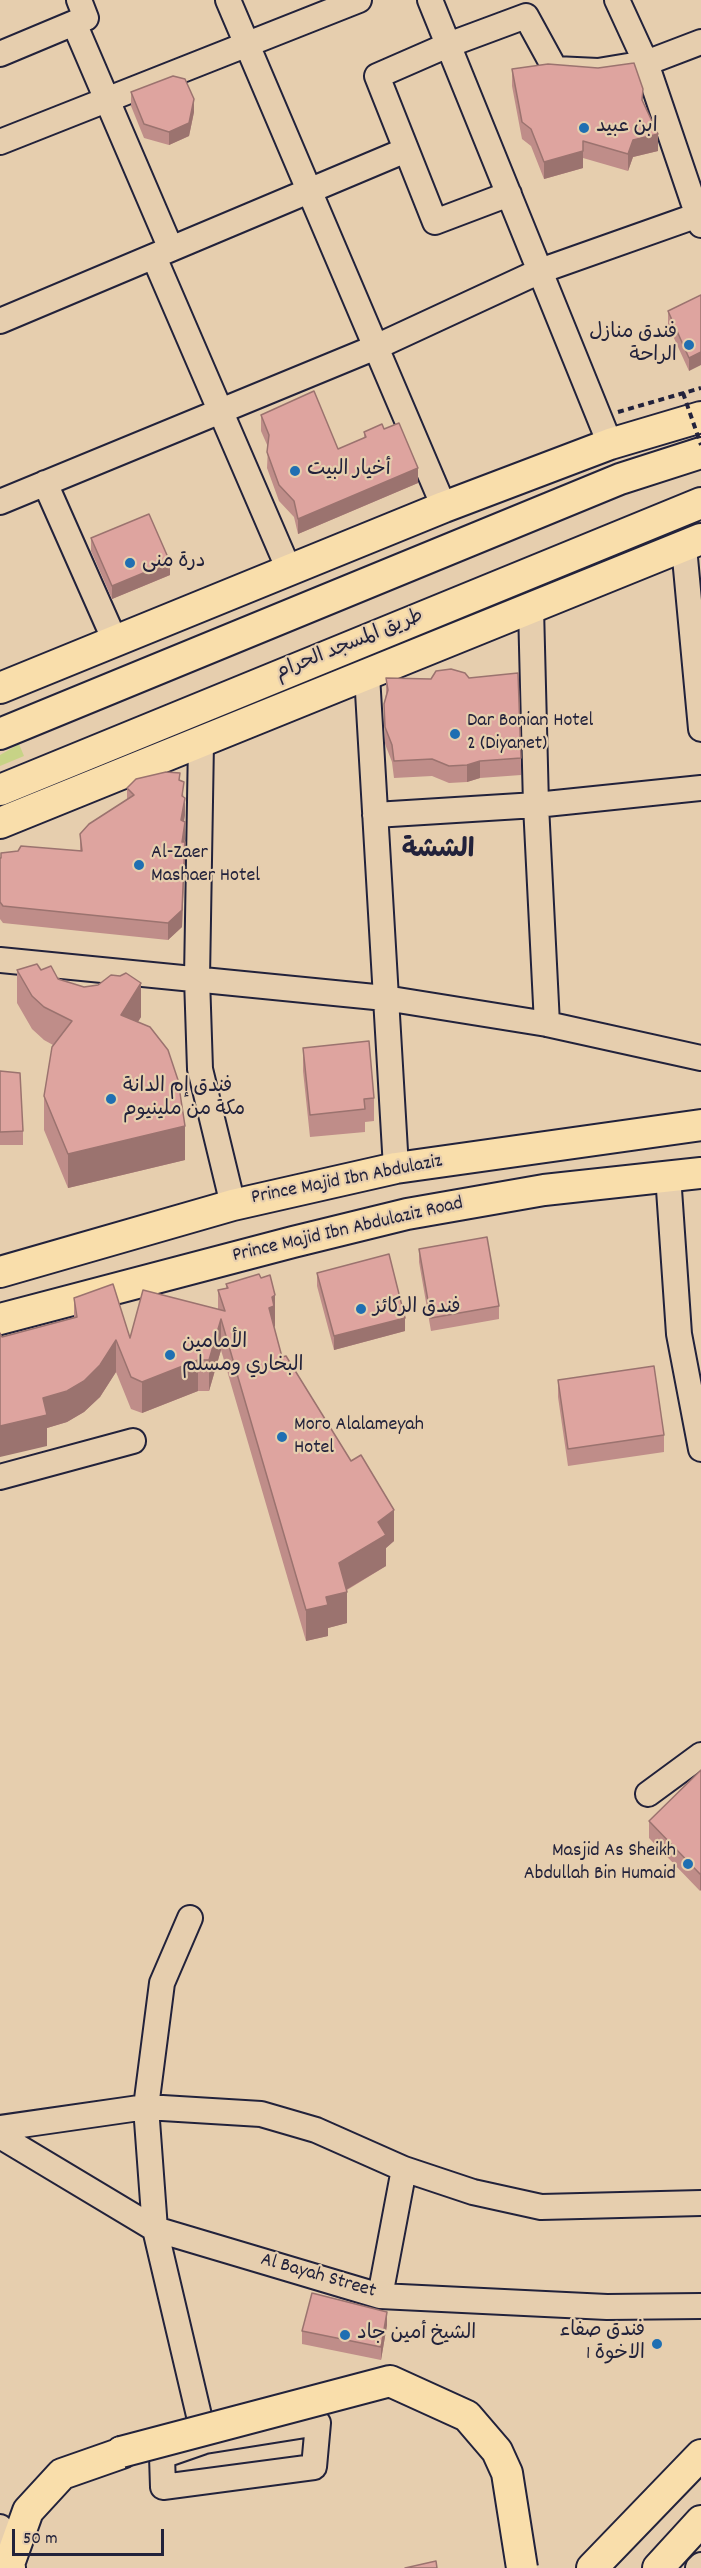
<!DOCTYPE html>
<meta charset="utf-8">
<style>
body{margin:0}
#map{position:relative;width:701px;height:2568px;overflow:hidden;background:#e6ceae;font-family:Dekko,sans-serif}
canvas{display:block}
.scale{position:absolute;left:12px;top:2529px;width:152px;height:27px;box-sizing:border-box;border:3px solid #22223b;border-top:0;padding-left:8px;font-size:18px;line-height:21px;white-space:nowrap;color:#22223b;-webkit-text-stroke:4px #e6ceae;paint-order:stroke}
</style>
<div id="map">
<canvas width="701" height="2568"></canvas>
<div class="scale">50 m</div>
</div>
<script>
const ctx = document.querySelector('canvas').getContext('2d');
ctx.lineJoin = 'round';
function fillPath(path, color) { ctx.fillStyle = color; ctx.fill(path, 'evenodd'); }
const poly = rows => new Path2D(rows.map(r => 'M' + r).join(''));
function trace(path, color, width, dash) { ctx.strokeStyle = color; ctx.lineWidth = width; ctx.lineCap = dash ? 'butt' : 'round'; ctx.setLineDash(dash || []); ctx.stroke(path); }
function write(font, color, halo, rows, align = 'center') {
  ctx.font = font + ' Dekko,"Playpen Sans Arabic",sans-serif'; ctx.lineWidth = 4.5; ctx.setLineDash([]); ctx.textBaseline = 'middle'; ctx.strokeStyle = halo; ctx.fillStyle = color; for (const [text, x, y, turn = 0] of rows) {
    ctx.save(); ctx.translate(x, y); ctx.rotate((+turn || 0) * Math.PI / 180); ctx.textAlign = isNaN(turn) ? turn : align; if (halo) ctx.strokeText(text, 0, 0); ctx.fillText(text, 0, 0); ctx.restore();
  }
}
fillPath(poly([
 [19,744,24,756,0,766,0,755]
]), '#c7d386');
const minor = poly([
 [228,0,444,507],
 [430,0,610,444],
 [617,0,646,63,701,225],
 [74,23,171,249],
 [0,54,86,18,79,0],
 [0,142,359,0],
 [509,194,435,222,377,76,448,45,526,16,555,69,598,71,646,63,701,42],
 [154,257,289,570],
 [0,321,406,150],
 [45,483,115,641],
 [0,502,376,347,540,271,701,214],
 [684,547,701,729],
 [531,608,536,805,547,1024],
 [367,675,396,1168],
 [201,742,197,978,200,1069,233,1205],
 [375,815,536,805,701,788],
 [0,960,385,998,547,1024,701,1058],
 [668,1175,679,1334,701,1449],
 [0,1477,133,1441],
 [648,1794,701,1755],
 [190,1918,162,1983,146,2107,155,2229,205,2441],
 [0,2128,146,2107,261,2114,316,2130,404,2169,473,2192,541,2207,701,2203],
 [0,2136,155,2229,380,2296,607,2307,701,2306],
 [380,2296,404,2169],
 [318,2423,314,2467,163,2487,162,2456,205,2441,318,2423],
 [0,2527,9,2564],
 [698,2568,701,2565]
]);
const major = poly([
 [0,688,444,507,610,444,701,417],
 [0,734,620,479,701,453],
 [0,790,701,503],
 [0,823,701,539],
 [0,1272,233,1205,396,1168,701,1125],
 [0,1319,293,1242,407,1214,544,1190,701,1173],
 [10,2568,9,2564,28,2511,62,2474,122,2453,121,2452],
 [592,2568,701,2455],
 [658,2568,701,2521]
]);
trace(minor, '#22223b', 28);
trace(major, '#22223b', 34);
trace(poly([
 [618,412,701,388]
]), '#22223b', 4, [6, 4.5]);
trace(minor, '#e6ceae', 24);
trace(major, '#f9deab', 30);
const majorBridge = poly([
 [121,2452,390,2381,467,2416,497,2451,507,2473,522,2568]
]);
trace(majorBridge, '#22223b', 34, []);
trace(poly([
 [683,393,701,445]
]), '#22223b', 4, [6, 4.5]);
trace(majorBridge, '#f9deab', 30);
fillPath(poly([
 [512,69,643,102,658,151,633,157,628,171,583,158,583,168,544,179,531,146,522,139,512,86],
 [131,92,194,112,189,136,169,145,144,138,131,106],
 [701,295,689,371,668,325,668,311],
 [261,415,338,449,364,438,364,432,384,429,418,483,298,534,294,517,279,501,267,468,268,447,261,431],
 [91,538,170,575,112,599,91,551],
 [386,678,521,758,521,775,480,778,467,782,449,783,432,776,394,778,392,762,385,744,384,704,386,694],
 [180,780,184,798,185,815,184,822,185,859,182,927,168,940,3,923,0,919,0,858,80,851,80,834,127,799,127,788],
 [17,970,41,970,141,1017,138,1022,185,1160,68,1188,44,1130,44,1096,53,1045,44,1040,32,1029,17,1003],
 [303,1048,374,1098,374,1121,365,1122,365,1132,310,1137,303,1071],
 [0,1071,23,1131,23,1145,0,1145],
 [419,1249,499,1306,499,1319,431,1331,419,1262],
 [317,1273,405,1331,334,1350,317,1286],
 [226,1284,275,1326,274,1327,282,1357,394,1541,386,1548,386,1566,347,1590,347,1623,328,1628,328,1636,306,1641,221,1350,209,1391,198,1391,142,1413,131,1409,116,1372,100,1397,84,1412,67,1422,47,1428,47,1446,2,1337,74,1318,74,1298,130,1338,218,1310,218,1290,226,1288],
 [558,1380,664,1435,664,1452,568,1466,558,1397],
 [701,1770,700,1891,649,1838,649,1821],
 [387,2325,381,2360,302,2344,302,2331]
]), '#bf8d89');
fillPath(poly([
 [194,99,194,112,189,136,169,145,169,132],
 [658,134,658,151,633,157,628,171,628,154,633,140],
 [583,151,583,168,544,179,544,162],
 [701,352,701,365,689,371,689,358],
 [418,468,418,483,298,534,298,519],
 [170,562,170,575,112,599,112,586],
 [480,761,480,778,467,782,467,765],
 [185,798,185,815,181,837,181,820],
 [185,822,185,839,182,859,182,842],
 [185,842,182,927,168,940,168,923],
 [141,983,141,1017,121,1048,121,1015],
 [185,1126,185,1160,68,1188,68,1154],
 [275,1295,275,1326,274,1327,269,1308,272,1297],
 [405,1318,405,1331,334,1350,334,1336],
 [221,1319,221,1350,209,1391,209,1360],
 [116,1340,116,1372,100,1397,84,1412,67,1422,47,1428,47,1446,0,1457,0,1426,43,1398],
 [198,1360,198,1391,142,1413,142,1382],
 [394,1510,394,1541,386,1548,386,1566,339,1594,347,1592,347,1623,328,1628,328,1636,306,1641,306,1610,326,1597,339,1563,378,1522],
 [701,1873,701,1890,700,1891,700,1874],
 [387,2312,387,2325,381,2360,381,2347]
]), '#9b736f');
const building = poly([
 [634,63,643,89,642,100,658,134,633,140,628,154,583,141,583,151,544,162,531,129,522,122,512,69,548,64,598,68,634,63],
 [173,76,185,79,194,99,189,123,169,132,144,124,131,92,173,76],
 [701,295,701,352,689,358,668,311,701,295],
 [314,391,338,449,366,437,364,432,382,424,384,429,399,423,418,468,298,519,294,501,279,485,267,452,269,435,261,415,314,391],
 [149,514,170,562,112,586,91,538,149,514],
 [451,669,465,673,469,678,518,673,521,758,480,761,467,765,449,766,432,759,394,761,392,745,385,727,384,704,388,690,386,678,431,679,436,671,451,669],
 [166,772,180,773,179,780,184,782,182,796,185,798,181,820,185,822,182,842,185,842,182,910,168,923,3,906,0,902,0,858,1,858,1,853,18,851,21,846,82,851,80,834,89,824,134,795,127,788,136,779,166,772],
 [37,964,41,970,51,966,58,979,84,987,98,985,111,975,120,976,126,973,141,983,121,1015,150,1027,168,1050,178,1080,185,1126,68,1154,44,1096,52,1047,72,1021,44,1007,32,996,17,970,37,964],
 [369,1041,374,1098,364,1099,365,1109,310,1115,303,1048,369,1041],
 [0,1071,20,1073,23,1131,0,1132,0,1071],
 [487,1237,499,1306,431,1318,419,1249,487,1237],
 [389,1254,405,1318,334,1336,317,1273,389,1254],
 [259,1274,261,1278,270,1275,275,1295,272,1297,274,1306,269,1308,282,1357,286,1356,351,1461,361,1455,394,1510,378,1522,386,1535,339,1563,347,1592,326,1597,328,1605,306,1610,221,1319,209,1360,198,1360,142,1382,131,1377,116,1340,100,1365,84,1381,67,1391,43,1398,47,1415,0,1426,0,1333,2,1337,77,1317,74,1298,113,1284,130,1338,143,1290,225,1311,218,1290,228,1288,226,1284,259,1274],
 [654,1366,664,1435,568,1449,558,1380,654,1366],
 [701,1770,701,1873,700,1874,649,1821,701,1770],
 [312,2293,387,2312,381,2347,302,2331,312,2293],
 [436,2561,437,2568,405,2568,436,2561]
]);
fillPath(building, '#dea49f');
trace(building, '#9b736f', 1.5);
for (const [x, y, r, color] of [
 [584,128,6,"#1f6fb2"],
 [689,345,6,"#1f6fb2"],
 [295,471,6,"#1f6fb2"],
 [130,563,6,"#1f6fb2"],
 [455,734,6,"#1f6fb2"],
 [139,865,6,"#1f6fb2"],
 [111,1099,6,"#1f6fb2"],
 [361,1309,6,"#1f6fb2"],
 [170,1355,6,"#1f6fb2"],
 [282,1437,6,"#1f6fb2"],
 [688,1864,6,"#1f6fb2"],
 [345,2335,6,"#1f6fb2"],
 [657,2344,6,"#1f6fb2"]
]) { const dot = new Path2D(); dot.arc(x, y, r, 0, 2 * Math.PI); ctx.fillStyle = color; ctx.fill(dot); trace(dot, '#e6ceae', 2); }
write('20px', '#22223b', '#e6ceae', [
 ["ابن عبيد",596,128],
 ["فندق منازل",677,334,"right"],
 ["الراحة",677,357,"right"],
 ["أخيار البيت",307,471],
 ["درة منى",142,563],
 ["Dar Bonian Hotel",467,722],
 ["2 (Diyanet)",467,745],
 ["Al-Zaer",151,854],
 ["Mashaer Hotel",151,877],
 ["فندق إم الدانة",123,1088],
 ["مكة من ملينيوم",123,1111],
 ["فندق الركائز",373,1309],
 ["الأمامين",182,1344],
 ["البخاري ومسلم",182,1367],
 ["Moro Alalameyah",294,1426],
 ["Hotel",294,1449],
 ["Masjid As Sheikh",676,1852,"right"],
 ["Abdullah Bin Humaid",676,1875,"right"],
 ["فندق صفاء",645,2332,"right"],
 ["الاخوة 1",645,2355,"right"],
 ["الشيخ أمين جاد",357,2335]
], 'left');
write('20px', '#22223b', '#e6ceae', [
 ["طريق المسجد الحرام",350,646,-22],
 ["Prince Majid Ibn Abdulaziz",347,1181,-11],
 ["Prince Majid Ibn Abdulaziz Road",348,1231,-13],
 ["Al Bayah Street",318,2277,16]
]);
write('bold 26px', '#22223b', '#e6ceae', [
 ["الششة",438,852]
]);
</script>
